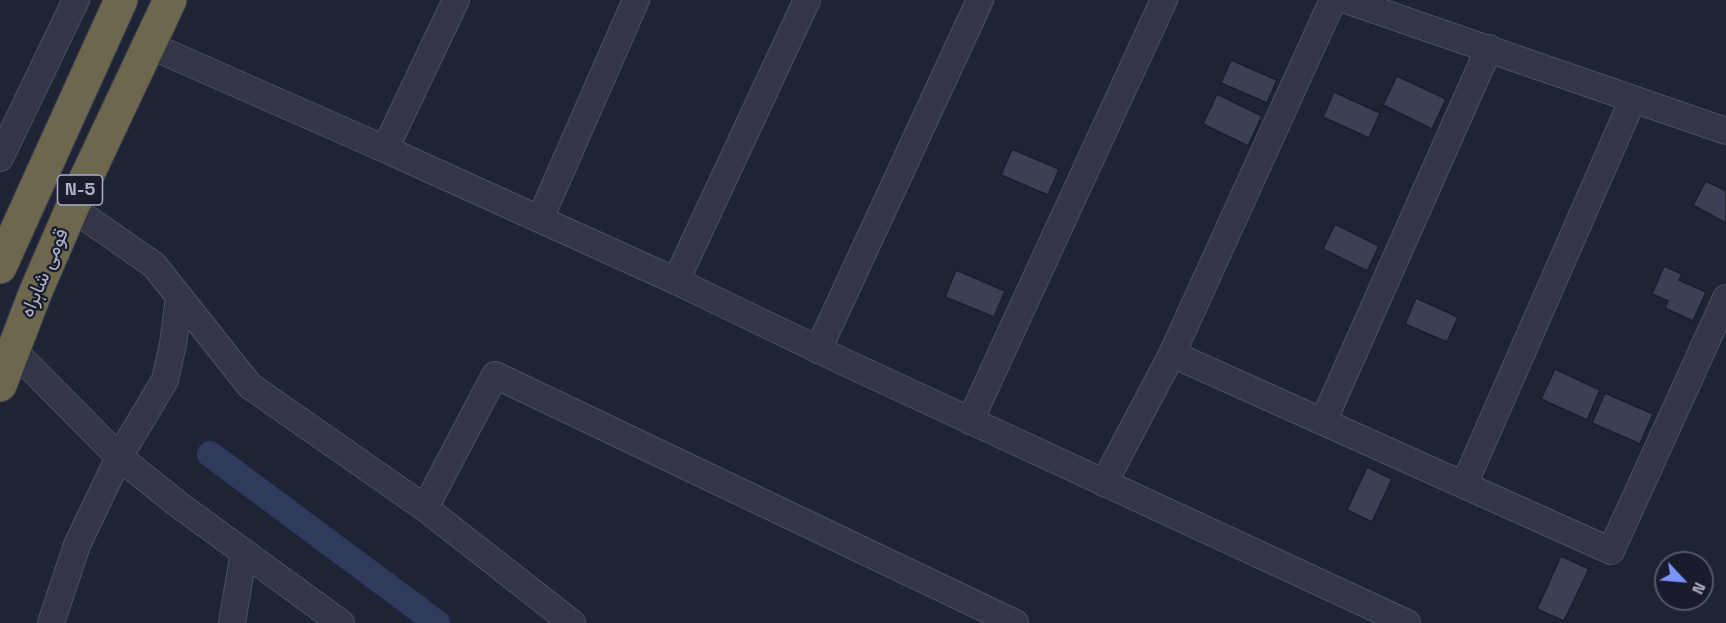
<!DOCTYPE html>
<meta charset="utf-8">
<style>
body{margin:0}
#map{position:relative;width:1726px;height:623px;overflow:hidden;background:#1e2436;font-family:"Space Grotesk",sans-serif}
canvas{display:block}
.north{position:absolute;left:1654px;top:551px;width:60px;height:60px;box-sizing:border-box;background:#181c2b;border:2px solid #535768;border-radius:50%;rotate:116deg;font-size:16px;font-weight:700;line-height:24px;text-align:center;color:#abb0c4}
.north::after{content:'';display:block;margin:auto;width:21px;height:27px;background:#7a94fb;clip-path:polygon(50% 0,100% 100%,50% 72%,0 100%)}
</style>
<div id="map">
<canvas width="1726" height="623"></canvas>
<div class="north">N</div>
</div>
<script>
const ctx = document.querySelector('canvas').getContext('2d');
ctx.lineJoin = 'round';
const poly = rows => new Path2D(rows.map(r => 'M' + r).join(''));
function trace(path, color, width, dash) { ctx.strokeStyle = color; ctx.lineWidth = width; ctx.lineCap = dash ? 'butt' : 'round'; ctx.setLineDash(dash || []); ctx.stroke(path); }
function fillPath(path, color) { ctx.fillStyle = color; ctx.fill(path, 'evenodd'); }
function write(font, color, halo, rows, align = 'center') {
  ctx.font = font + ' "Space Grotesk",Vazirmatn,sans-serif'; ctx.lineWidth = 4.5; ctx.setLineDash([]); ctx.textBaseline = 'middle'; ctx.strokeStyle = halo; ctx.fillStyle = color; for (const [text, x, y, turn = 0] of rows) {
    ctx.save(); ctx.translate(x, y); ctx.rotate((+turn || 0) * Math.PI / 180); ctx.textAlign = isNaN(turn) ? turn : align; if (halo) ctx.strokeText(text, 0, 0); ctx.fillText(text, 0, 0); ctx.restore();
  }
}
trace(poly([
 [210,454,437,623]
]), '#2f3a5c', 26);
const building = poly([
 [1231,60,1277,80,1267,103,1221,83,1231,60],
 [1397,76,1446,99,1432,129,1383,105,1397,76],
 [1334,92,1380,113,1369,138,1323,117,1334,92],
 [1217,94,1262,116,1248,146,1203,124,1217,94],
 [1012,149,1059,169,1048,195,1001,175,1012,149],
 [1706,181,1726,191,1726,223,1693,205,1706,181],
 [1335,224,1379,246,1367,271,1323,249,1335,224],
 [1664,266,1682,274,1679,280,1706,292,1693,321,1665,308,1668,301,1652,294,1664,266],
 [956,270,1005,291,994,317,945,297,956,270],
 [1416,298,1458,317,1447,342,1405,324,1416,298],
 [1555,369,1600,390,1587,420,1541,399,1555,369],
 [1605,393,1653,414,1640,444,1592,423,1605,393],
 [1367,467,1392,479,1372,522,1347,510,1367,467],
 [1561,556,1589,569,1564,621,1537,609,1561,556]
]);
fillPath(building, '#3a4157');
trace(building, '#191e2d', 1.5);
const street = poly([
 [1333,0,1172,354,1611,551,1726,298],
 [1346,0,1726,131],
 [149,45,385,149,456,0],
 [385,149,676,281,842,361,1407,623],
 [0,158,76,0],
 [72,208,154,265,250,386,425,508,572,623],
 [540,219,636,0],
 [676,281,807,0],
 [818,350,980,0],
 [14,351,119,457,179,505,341,623],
 [970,421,1164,0],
 [1323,422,1489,48],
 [1104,483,1172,354],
 [1464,485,1633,99],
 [425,508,495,375,1015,623],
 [51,623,77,545,119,457,165,380,173,344,179,297],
 [232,623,244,552]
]);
const highway = poly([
 [0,267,121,0],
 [0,385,36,291,72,208,170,0]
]);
trace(street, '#4c5162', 28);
trace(highway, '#393e4e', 35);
trace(street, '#323647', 26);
trace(highway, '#6d674e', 33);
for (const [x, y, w] of [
 [80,190,45]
]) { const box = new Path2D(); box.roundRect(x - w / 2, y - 15, w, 30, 4.5); ctx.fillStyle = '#181c2b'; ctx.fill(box); trace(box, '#abb0c4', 1.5); }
write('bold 18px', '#abb0c4', null, [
 ["N-5",80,190]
]);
write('20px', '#abb0c4', '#181c2b', [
 ["قومی شاہراہ",45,273,-67]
]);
</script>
